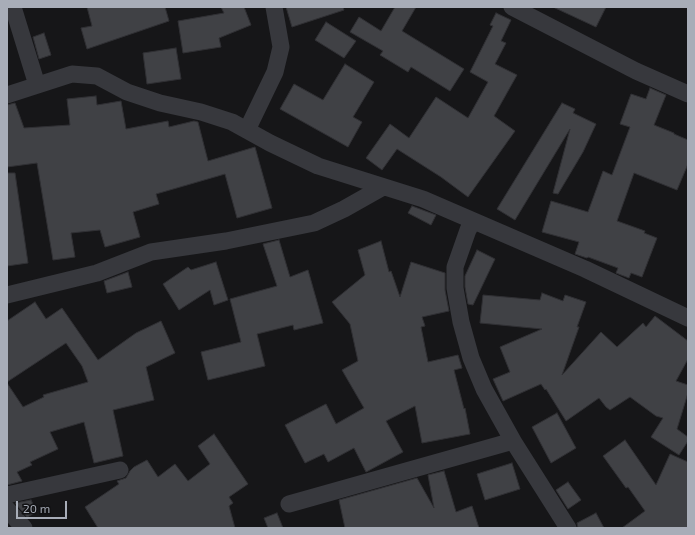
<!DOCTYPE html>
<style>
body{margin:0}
#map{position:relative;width:695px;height:535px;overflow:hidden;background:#161618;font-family:"Exo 2",sans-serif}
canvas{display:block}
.frame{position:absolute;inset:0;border:8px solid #a8adb8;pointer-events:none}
.scale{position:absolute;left:16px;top:501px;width:51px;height:18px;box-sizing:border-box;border:2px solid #a8adb8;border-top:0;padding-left:5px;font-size:12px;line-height:14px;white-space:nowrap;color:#a8adb8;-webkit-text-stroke:3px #111113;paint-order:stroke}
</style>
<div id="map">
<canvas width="695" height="535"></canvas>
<div class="frame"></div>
<div class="scale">20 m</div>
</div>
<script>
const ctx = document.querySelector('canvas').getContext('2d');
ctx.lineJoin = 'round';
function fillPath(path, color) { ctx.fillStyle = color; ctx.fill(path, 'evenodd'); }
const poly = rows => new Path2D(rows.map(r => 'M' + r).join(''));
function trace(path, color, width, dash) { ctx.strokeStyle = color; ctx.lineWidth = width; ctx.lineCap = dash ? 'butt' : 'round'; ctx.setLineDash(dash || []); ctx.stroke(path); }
const building = poly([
 [87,7,165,7,169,21,87,49,81,28,92,26,87,7],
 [221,7,244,7,251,25,219,38,221,47,183,53,178,21,224,13,221,7],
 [286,7,343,7,344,10,292,27,286,7],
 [395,7,416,7,402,31,464,69,450,91,411,67,408,72,380,55,383,51,350,32,359,17,381,31,395,7],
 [553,7,606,7,596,27,553,7],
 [496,13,511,20,501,41,506,43,495,64,517,75,494,116,515,131,468,197,441,177,397,149,382,170,366,158,390,124,409,138,436,97,468,118,488,82,470,72,493,26,490,25,496,13],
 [326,22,356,41,344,58,315,40,326,22],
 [44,33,51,55,39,59,33,37,44,33],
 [176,48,181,79,147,84,143,53,176,48],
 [345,64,374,82,353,117,362,122,348,147,280,109,294,84,323,100,345,64],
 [650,88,666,95,654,125,674,133,674,134,688,140,688,164,677,190,634,173,617,221,645,231,644,233,657,238,642,277,631,273,629,278,616,273,618,268,588,257,587,258,575,254,579,242,542,232,551,201,588,212,603,171,612,175,630,127,620,124,631,94,646,99,650,88],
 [96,96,97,105,121,101,126,129,168,121,169,127,194,121,198,122,208,161,255,147,272,208,237,218,225,174,156,194,159,204,133,212,140,237,105,247,100,230,71,233,75,257,53,260,37,163,7,167,7,105,15,103,24,128,70,125,67,99,96,96],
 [562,103,575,109,573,113,596,124,583,152,558,194,553,193,570,129,515,220,497,209,562,103],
 [7,173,15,173,28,263,7,266,7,173],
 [412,206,436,215,431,225,408,213,412,206],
 [279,240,290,277,308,270,323,323,294,330,293,325,257,334,265,366,208,380,201,352,241,342,230,299,277,286,263,244,279,240],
 [381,241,389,272,391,271,400,297,411,262,445,273,445,290,449,311,422,317,425,326,421,327,428,362,458,355,462,368,454,370,464,409,465,408,470,434,422,443,415,406,386,421,403,452,368,471,366,472,354,448,328,462,324,454,305,463,285,425,326,404,336,424,364,408,342,370,358,361,350,324,332,302,365,275,358,250,381,241],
 [477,250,495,259,473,305,468,304,465,287,465,276,477,250],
 [216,262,228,300,214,305,210,290,179,310,163,284,188,267,191,270,216,262],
 [128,272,132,287,107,293,104,281,128,272],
 [542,293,563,301,565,295,586,302,577,327,579,327,562,375,601,332,617,347,643,323,646,327,655,316,688,341,688,359,676,381,688,385,688,393,677,429,688,437,688,441,679,455,651,437,663,418,656,416,630,397,610,410,606,407,599,398,566,421,546,389,545,390,541,384,503,401,493,379,510,372,500,347,542,329,480,323,483,295,540,300,542,293],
 [35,302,46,319,62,308,98,360,136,333,161,321,175,353,146,367,154,400,113,410,123,456,94,463,84,422,50,432,58,449,30,462,32,465,17,472,22,481,7,485,7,383,23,407,44,397,43,395,88,382,82,366,66,343,7,382,7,321,35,302],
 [557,413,576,448,551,463,532,427,557,413],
 [214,434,248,484,229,497,233,503,229,506,235,528,98,528,85,507,119,484,117,481,126,478,130,471,134,467,147,460,158,477,175,464,188,481,210,464,198,446,214,434],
 [625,440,656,485,670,454,688,462,688,528,622,528,645,511,628,487,626,488,603,456,625,440],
 [512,463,520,489,485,500,477,474,512,463],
 [444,471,456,512,472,506,479,528,345,528,339,500,417,478,434,508,428,475,444,471],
 [568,482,581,500,568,509,556,490,568,482],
 [31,500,37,512,27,517,15,503,31,500],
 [277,513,283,528,268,528,264,518,277,513],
 [596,513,604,528,578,528,577,523,596,513]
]);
fillPath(building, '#404145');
trace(building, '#303034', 1);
trace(poly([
 [13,7,37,85],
 [512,7,636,71,688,94],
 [7,95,72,74,97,76,127,92,160,103,201,112,232,122,270,143,318,166,423,199,585,269,688,318],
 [247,130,275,72,281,47,274,7],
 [473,221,468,230,455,267,455,288,461,322,471,358,484,389,513,441,568,528],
 [7,295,97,273,151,252,226,241,314,223,344,209,383,187],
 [7,495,120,470],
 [289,504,513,441],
 [7,509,24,528]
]), '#37383d', 17);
</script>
